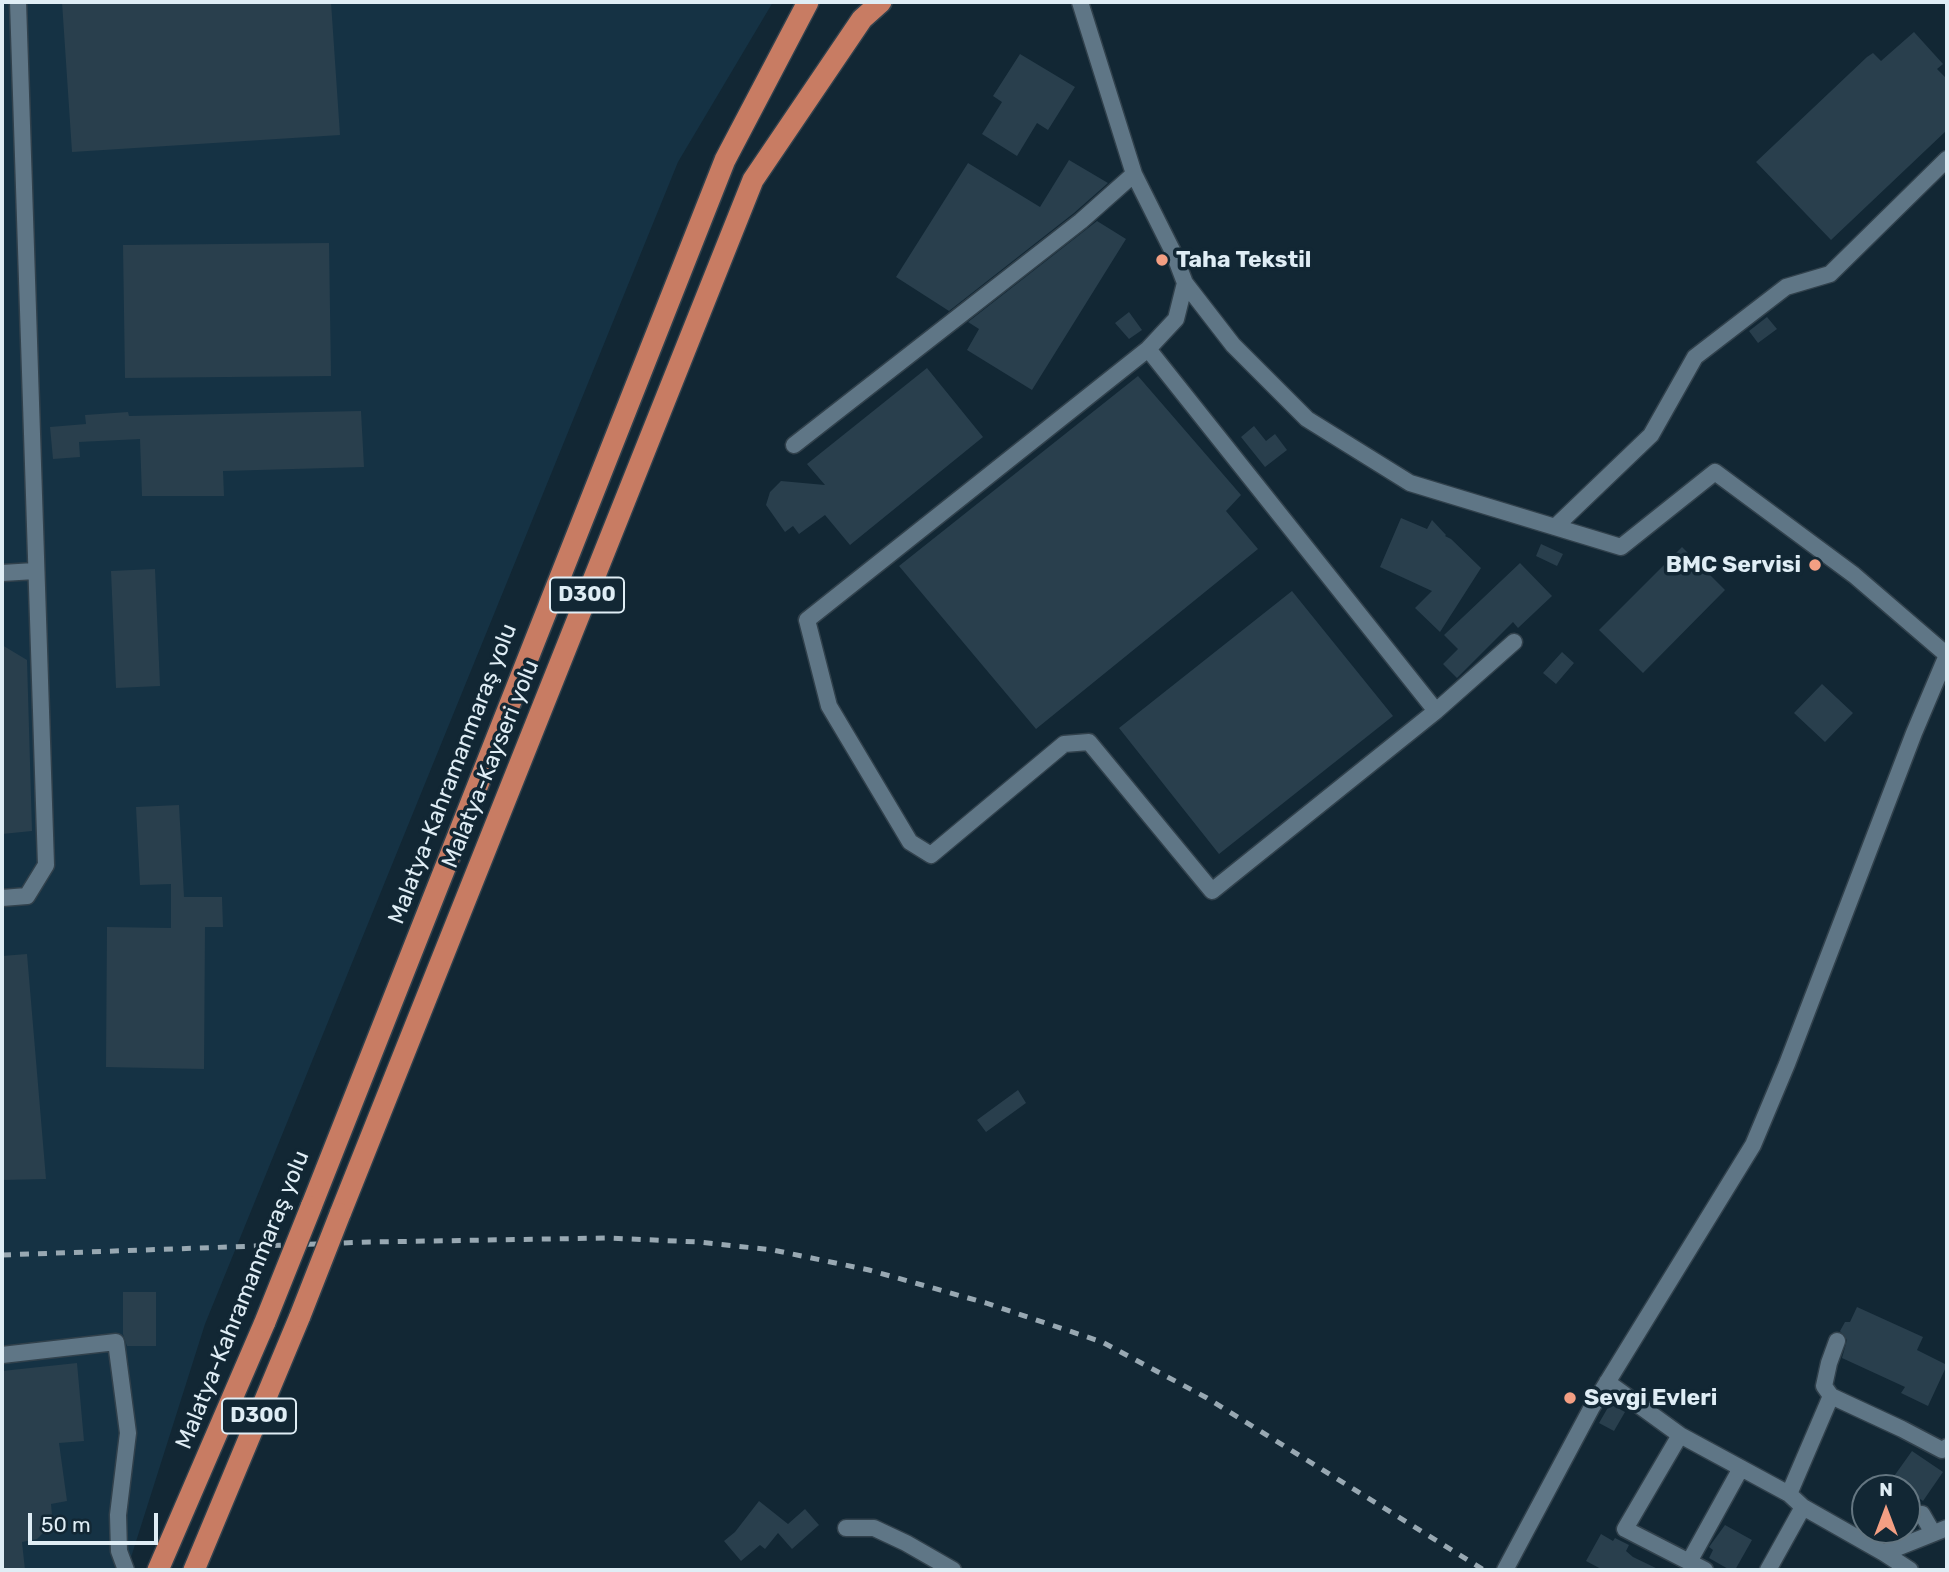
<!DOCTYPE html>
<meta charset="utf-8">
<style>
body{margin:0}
#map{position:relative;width:1949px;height:1572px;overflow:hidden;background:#122734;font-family:Rubik,sans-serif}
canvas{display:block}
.frame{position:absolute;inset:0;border:4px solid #dfedf5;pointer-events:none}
.north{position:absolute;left:1851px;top:1474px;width:70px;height:70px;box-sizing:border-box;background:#122734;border:2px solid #647681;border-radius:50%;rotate:0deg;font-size:19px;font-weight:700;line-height:28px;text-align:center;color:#dfedf5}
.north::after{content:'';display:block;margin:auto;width:24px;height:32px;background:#f39f83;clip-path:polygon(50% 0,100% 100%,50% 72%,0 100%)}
.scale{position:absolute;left:28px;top:1513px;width:130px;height:32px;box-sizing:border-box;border:4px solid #dfedf5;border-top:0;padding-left:9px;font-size:21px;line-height:24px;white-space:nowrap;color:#dfedf5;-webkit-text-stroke:5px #122734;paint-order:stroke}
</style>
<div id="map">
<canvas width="1949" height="1572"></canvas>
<div class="frame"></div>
<div class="north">N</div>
<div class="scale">50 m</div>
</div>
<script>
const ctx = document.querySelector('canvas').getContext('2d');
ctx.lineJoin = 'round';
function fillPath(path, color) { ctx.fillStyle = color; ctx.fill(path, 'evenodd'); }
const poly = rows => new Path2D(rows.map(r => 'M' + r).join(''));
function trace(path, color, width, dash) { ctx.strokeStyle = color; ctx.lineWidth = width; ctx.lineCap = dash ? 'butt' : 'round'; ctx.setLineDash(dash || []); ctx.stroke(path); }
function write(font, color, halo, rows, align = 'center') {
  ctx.font = font + ' Rubik,sans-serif'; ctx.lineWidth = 7; ctx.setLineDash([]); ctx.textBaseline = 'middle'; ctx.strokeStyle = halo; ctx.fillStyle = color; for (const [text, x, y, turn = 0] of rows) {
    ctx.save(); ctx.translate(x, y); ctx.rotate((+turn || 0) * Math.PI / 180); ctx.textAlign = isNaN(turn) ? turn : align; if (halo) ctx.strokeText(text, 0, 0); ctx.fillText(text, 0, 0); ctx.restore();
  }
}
fillPath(poly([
 [2,2,773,2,678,162,205,1324,127,1570,2,1570]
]), '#153244');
fillPath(poly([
 [62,2,331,2,340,135,72,152],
 [1914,32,1943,64,1937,69,1947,79,1947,130,1831,240,1756,162,1867,57,1873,53,1881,61],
 [1020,54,1075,87,1048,130,1037,123,1017,156,982,134,1002,102,993,96],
 [1069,160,1108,183,1074,213,949,311,896,277,968,163,1040,207],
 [1097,221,1126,239,1032,390,967,350,979,329,968,322],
 [329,243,331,376,125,378,123,245],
 [1129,312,1142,330,1129,339,1115,323],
 [1767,317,1777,329,1758,343,1749,331],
 [927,368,983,437,850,545,825,515,799,534,793,526,785,532,766,505,770,492,781,481,825,485,807,464],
 [1138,376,1241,495,1226,511,1258,549,1036,729,899,566],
 [361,411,364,467,223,471,224,496,142,496,140,439,79,442,80,457,53,459,50,427,86,424,85,415,128,412,129,416],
 [1254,426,1266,441,1275,434,1287,450,1265,467,1241,437],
 [1401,518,1427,529,1432,520,1446,535,1445,536,1451,539,1481,568,1440,632,1415,608,1432,591,1380,567],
 [1541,544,1563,554,1557,566,1536,556],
 [1682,547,1725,590,1643,673,1599,630],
 [1520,563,1552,596,1518,628,1513,622,1457,678,1443,664,1458,649,1444,635],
 [155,569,160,686,116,688,111,571],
 [1292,591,1393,716,1219,854,1119,728],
 [2,645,27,660,32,831,2,834],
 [1562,652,1574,663,1556,684,1543,673],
 [1822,684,1853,713,1825,742,1794,713],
 [179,805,184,897,222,897,223,927,205,927,204,1069,106,1067,107,927,171,928,171,884,140,885,136,807],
 [27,954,46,1179,2,1180,2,956],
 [1018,1090,1026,1103,986,1132,977,1120],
 [123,1292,156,1292,156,1346,127,1346,123,1334],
 [1857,1307,1923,1337,1917,1350,1947,1365,1928,1406,1901,1393,1905,1387,1842,1358,1847,1340,1840,1331,1845,1322,1850,1322],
 [77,1363,84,1441,59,1443,67,1501,51,1504,52,1515,48,1528,37,1539,22,1542,25,1570,2,1570,2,1371],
 [1610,1404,1625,1412,1614,1431,1599,1423],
 [1912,1451,1943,1472,1923,1501,1892,1479],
 [759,1501,788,1524,805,1509,819,1525,792,1549,778,1533,765,1549,760,1545,741,1561,724,1541,735,1532],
 [1725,1525,1752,1540,1735,1570,1730,1570,1709,1558,1713,1550,1709,1547],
 [1601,1534,1613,1541,1615,1538,1629,1545,1626,1551,1633,1557,1660,1570,1603,1570,1586,1561]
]), '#293f4d');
const minor = poly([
 [1080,2,1134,174,1174,254,1185,283,1233,345,1307,419,1410,483,1621,547,1715,472,1854,575,1947,655,1914,733,1787,1064,1753,1145,1592,1407,1505,1570],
 [1185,283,1176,319,1148,349,807,620,829,706,910,842,931,855,1064,744,1089,742,1212,891,1436,711],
 [1148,349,1436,711,1514,642],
 [794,445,1081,221,1134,174],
 [1555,527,1651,435,1695,357,1786,287,1830,274,1947,159],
 [2,573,35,571],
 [2,898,27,896,46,865,18,2],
 [1837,1341,1829,1363,1824,1386,1831,1396,1902,1429,1942,1450,1947,1447],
 [2,1355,116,1342,128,1433,118,1515,119,1551,126,1570],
 [1607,1382,1680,1435,1789,1494,1803,1507,1884,1553,1947,1528],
 [1680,1435,1625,1529,1705,1570],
 [1789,1494,1831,1396],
 [1922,1514,1933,1533],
 [846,1528,874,1528,906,1543,953,1570],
 [1884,1553,1910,1570],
 [1689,1562,1741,1468],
 [1768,1570,1803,1507]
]);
const trunk = poly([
 [311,1207,725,160,808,2],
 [340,1214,753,180,862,19,881,2],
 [158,1570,265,1322],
 [194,1570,300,1316]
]);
trace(minor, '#31414c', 19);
trace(trunk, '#31414c', 24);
trace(minor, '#5f7686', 16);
trace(trunk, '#c87c63', 21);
trace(poly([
 [2,1255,370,1242,608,1238,698,1242,773,1250,869,1270,986,1303,1102,1342,1207,1398,1484,1570]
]), '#98a8b2', 5, [9, 9]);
const trunkBridge = poly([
 [300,1316,340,1214],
 [265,1322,311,1207]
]);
trace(trunkBridge, '#31414c', 24, []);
trace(trunkBridge, '#c87c63', 21);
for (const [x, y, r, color] of [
 [1162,260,7,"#f39f83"],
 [1815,565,7,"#f39f83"],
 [1570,1398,7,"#f39f83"]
]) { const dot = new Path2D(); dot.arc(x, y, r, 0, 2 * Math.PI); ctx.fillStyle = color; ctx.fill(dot); trace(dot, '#122734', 2.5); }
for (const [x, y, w] of [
 [587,595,74],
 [259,1416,74]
]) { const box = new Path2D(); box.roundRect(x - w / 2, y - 17.5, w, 35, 5); ctx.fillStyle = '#122734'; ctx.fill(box); trace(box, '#dfedf5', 2); }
write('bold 21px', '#dfedf5', null, [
 ["D300",587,595],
 ["D300",259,1416]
]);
write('bold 23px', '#dfedf5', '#122734', [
 ["Taha Tekstil",1176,260],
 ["BMC Servisi",1801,565,"right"],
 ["Sevgi Evleri",1584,1398]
], 'left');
write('23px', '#dfedf5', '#122734', [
 ["Malatya-Kayseri yolu",491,764,-68],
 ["Malatya-Kahramanmaraş yolu",453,774,-69],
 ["Malatya-Kahramanmaraş yolu",243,1300,-68]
]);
</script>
